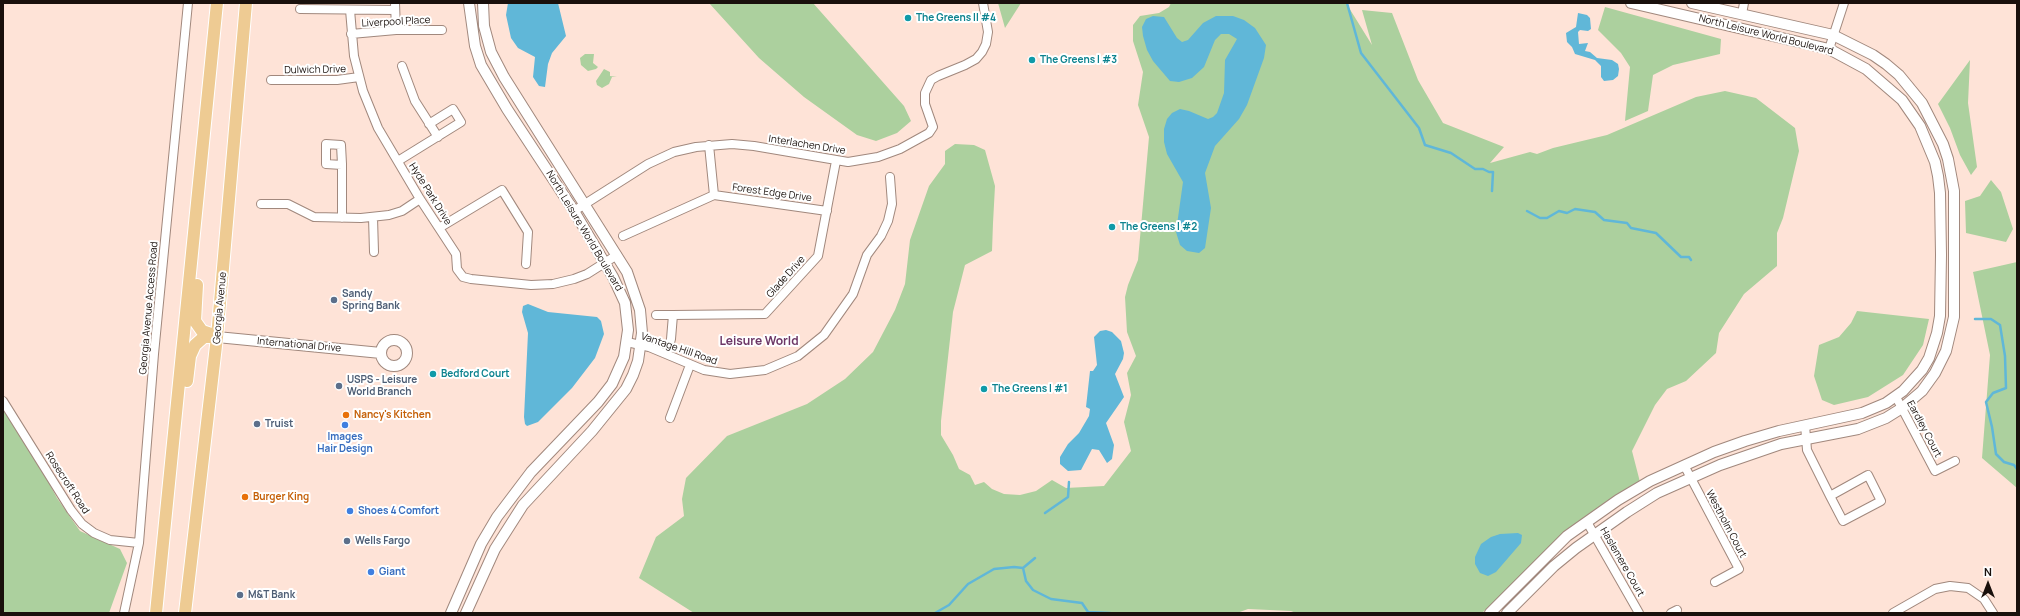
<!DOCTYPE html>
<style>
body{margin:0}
#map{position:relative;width:2020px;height:616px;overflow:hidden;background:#fee3d7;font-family:Manrope,sans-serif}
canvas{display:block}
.frame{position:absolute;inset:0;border:4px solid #19100c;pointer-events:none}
.north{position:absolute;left:1968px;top:564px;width:40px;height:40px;-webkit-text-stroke:3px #fff;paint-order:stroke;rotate:0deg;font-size:11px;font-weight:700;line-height:16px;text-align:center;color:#19100c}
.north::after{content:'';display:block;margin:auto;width:14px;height:18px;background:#19100c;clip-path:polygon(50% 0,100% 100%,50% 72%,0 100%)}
</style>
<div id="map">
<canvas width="2020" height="616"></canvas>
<div class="frame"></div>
<div class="north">N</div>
</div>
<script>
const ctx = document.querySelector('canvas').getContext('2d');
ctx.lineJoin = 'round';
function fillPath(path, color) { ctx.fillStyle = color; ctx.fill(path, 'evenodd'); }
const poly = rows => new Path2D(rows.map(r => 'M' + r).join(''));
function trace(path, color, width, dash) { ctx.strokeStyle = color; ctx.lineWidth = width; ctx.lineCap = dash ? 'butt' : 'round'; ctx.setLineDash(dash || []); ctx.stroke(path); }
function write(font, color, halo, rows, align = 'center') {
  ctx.font = font + ' Manrope,sans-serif'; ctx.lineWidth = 4; ctx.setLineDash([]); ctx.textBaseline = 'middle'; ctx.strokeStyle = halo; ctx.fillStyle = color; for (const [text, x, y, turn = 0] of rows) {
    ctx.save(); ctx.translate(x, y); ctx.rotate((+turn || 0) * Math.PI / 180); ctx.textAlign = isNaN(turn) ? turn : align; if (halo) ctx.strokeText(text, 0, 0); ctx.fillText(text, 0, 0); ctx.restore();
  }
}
fillPath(poly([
 [709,3,813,3,904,106,911,121,897,133,876,141,857,135,804,97,759,58],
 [998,3,1021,3,1005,28],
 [1171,3,1346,3,1372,45,1362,10,1392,13,1418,80,1443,123,1504,147,1490,163,1530,152,1537,154,1553,148,1607,135,1696,97,1725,91,1756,98,1795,128,1799,151,1783,218,1777,233,1777,266,1744,294,1719,333,1716,353,1686,381,1667,389,1655,405,1632,451,1640,482,1574,525,1482,613,1296,613,1291,611,1248,609,1237,613,694,613,639,578,656,537,684,516,682,499,686,478,727,436,807,404,845,379,873,352,895,310,905,284,910,240,929,186,945,164,945,151,955,144,974,145,985,150,995,186,993,223,992,251,965,265,953,312,941,421,941,435,953,455,959,469,970,475,975,485,984,482,992,489,1004,494,1020,495,1036,491,1052,480,1066,488,1104,486,1131,451,1124,422,1131,395,1127,373,1136,356,1127,332,1125,297,1128,285,1138,260,1149,137,1138,105,1143,72,1133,41,1133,25,1140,16,1159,13,1169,7],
 [1605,7,1721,39,1720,54,1673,65,1653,75,1648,111,1625,121,1630,67,1621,53,1598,30],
 [585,54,594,54,593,63,598,67,596,69,588,71,581,65,580,58],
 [1970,60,1968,103,1977,167,1971,175,1960,155,1950,128,1938,104],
 [604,69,610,72,610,76,617,77,612,77,609,84,602,88,597,85,596,81],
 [1991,180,2001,192,2013,229,2006,242,1966,233,1965,201,1980,196],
 [2017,262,2017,488,1982,458,1990,355,1973,272],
 [1857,311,1929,319,1923,345,1903,375,1868,397,1834,405,1822,400,1814,376,1819,345,1839,337,1851,323],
 [3,409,42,470,57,498,80,531,120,549,127,563,109,613,3,613]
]), '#acd09e');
fillPath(poly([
 [508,3,558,3,566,36,552,53,548,64,545,87,539,86,533,77,535,57,518,48,511,38,506,15],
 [1578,13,1587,15,1590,18,1591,29,1588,31,1580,30,1578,32,1579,44,1588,43,1585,51,1590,52,1597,58,1612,60,1618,64,1619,69,1618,76,1613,80,1604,81,1601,77,1601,66,1595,60,1575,54,1572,47,1567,42,1566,33,1576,27],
 [1153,16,1164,17,1177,38,1182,42,1188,40,1203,23,1216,16,1233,16,1244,20,1255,28,1266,45,1264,58,1247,105,1239,119,1215,146,1205,173,1211,208,1205,248,1199,253,1187,251,1180,245,1176,232,1183,182,1167,154,1164,142,1164,129,1167,119,1172,113,1180,109,1189,111,1208,119,1213,117,1217,113,1224,93,1225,60,1237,39,1229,34,1221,34,1215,40,1204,67,1192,78,1179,82,1170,81,1153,61,1147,50,1143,36,1142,27,1146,19],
 [528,304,548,312,597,317,601,321,604,334,595,358,572,388,538,422,527,426,525,424,524,417,528,333,522,312,523,306],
 [1106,330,1112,332,1121,341,1124,353,1123,359,1115,374,1124,397,1106,423,1114,445,1112,459,1107,463,1099,450,1092,449,1081,470,1068,471,1060,464,1060,457,1068,444,1079,433,1089,416,1090,409,1086,407,1090,371,1093,371,1097,365,1094,337,1100,331],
 [1518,533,1522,535,1521,543,1496,572,1488,576,1480,573,1475,564,1475,557,1481,544,1491,537,1500,534]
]), '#60b7d8');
trace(poly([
 [1347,3,1361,53,1419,128,1425,145,1451,153,1475,169,1483,169,1489,172,1493,172,1492,191],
 [1527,211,1540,218,1547,218,1559,211,1567,213,1575,209,1595,212,1604,220,1627,223,1631,228,1656,233,1681,257,1689,257,1691,260],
 [1975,319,1991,319,2000,325,2005,356,2006,388,1993,393,1986,402,1992,427,1996,454,2004,462,2014,465,2017,469],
 [1045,513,1068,497,1069,482],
 [1023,568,1035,558],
 [935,613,949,605,968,584,994,569,1014,567,1023,568,1026,581,1033,590,1051,599,1082,603,1088,612,1110,613]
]), '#60b7d8', 2.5);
const minor = poly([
 [395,3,396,30],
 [300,9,395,10],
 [350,10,354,56,363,91,378,128,420,199,456,254,457,269,463,277,471,279,531,285,553,284,574,279,587,274,617,255],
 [1742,14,1744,3],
 [351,34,396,30,442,30],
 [1829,49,1844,3],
 [402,66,415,101,438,137],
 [271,80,337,80,359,77],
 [709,145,714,195],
 [398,161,461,122,453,109,429,124],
 [342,165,326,164,326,144,341,145,342,164,342,218],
 [261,204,288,204,314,217,361,218,389,215,402,211,420,199],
 [574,211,648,164,674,152,696,147,732,144,754,146,848,162,878,157,900,149,929,133,933,127,925,104,925,93,931,80,938,76,965,65,976,59,982,52,986,44,988,32,983,3],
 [373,217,374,252],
 [439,228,502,190,528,232,526,264],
 [623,236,714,195,827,211],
 [656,315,673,315],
 [627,342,649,347,704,370,730,374,765,370,798,356,824,335,853,294,867,255,881,236,888,221,892,204,890,177],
 [667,354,671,339,673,315,765,314,818,256,836,161],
 [1896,397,1935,471,1955,461],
 [3,401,71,510,82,524,94,533,110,540,139,543],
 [670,418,690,365],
 [1805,425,1807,450,1830,496,1843,521,1881,501,1868,475,1830,496],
 [1684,465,1739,569,1715,582],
 [1587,522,1639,613],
 [124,613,139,543,154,354,188,3],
 [1671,613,1677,610],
 [1893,613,1935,589,1950,586,1968,588,1984,599,1993,613]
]);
const tertiary = poly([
 [217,337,381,353],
 '381 353a13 13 0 1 1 26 0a13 13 0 1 1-26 0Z',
 [451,613,481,544,497,517,531,472,598,402,612,384,624,357,628,330,625,303,613,277,574,211,507,109,481,65,475,46,469,3],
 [466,613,495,549,523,505,592,431,626,389,633,375,638,361,642,333,640,310,627,272,504,77,491,52,484,26,483,3],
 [1490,613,1567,536,1618,500,1650,481,1714,452,1745,441,1779,431,1862,413,1886,403,1903,391,1922,370,1929,358,1937,333,1940,316,1941,255,1940,193,1938,176,1935,162,1920,126,1902,100,1866,69,1829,49,1631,3],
 [1507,613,1554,566,1576,548,1627,512,1657,493,1720,465,1781,444,1858,429,1886,418,1902,408,1922,391,1935,373,1946,351,1954,317,1954,191,1948,159,1943,144,1922,103,1899,75,1886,64,1873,55,1833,35,1692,3]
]);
const primary = poly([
 [197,285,195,321,202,331,214,335],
 [187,381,190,356,195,345,204,337,217,337],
 [156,613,217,3],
 [185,613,217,337,246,3]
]);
trace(minor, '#a1887d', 10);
trace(tertiary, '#a1887d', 12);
trace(primary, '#fff', 14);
trace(minor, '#fff', 8);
trace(tertiary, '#fff', 10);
trace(primary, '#eecb93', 12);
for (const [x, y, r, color] of [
 [908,18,4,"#0f9aa8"],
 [1032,60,4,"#0f9aa8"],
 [1112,227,4,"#0f9aa8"],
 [334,300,4,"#5c6f8a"],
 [433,374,4,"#0f9aa8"],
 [339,386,4,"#5c6f8a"],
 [984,389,4,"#0f9aa8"],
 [346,415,4,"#e8710a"],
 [257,424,4,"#5c6f8a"],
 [345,425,4,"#3f7fe0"],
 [245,497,4,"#e8710a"],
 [350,511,4,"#3f7fe0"],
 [347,541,4,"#5c6f8a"],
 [371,572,4,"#3f7fe0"],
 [240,595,4,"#5c6f8a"]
]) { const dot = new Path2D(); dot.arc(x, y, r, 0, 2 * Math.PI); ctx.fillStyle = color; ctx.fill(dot); trace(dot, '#fff', 1.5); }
write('bold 10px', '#0d838f', '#fff', [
 ["The Greens II #4",916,18],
 ["The Greens I #3",1040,60],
 ["The Greens I #2",1120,227],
 ["Bedford Court",441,374],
 ["The Greens I #1",992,389]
], 'left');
write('10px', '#19100c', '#fff', [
 ["Liverpool Place",396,22,-3],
 ["North Leisure World Boulevard",1766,35,14],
 ["Dulwich Drive",315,70,-1],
 ["Interlachen Drive",807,145,9],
 ["Forest Edge Drive",772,193,8],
 ["Hyde Park Drive",430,194,58],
 ["North Leisure World Boulevard",584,231,59],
 ["Glade Drive",786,277,-48],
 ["Georgia Avenue Access Road",149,308,-85],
 ["Georgia Avenue",220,308,-85],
 ["International Drive",299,345,5],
 ["Vantage Hill Road",679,349,19],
 ["Eardley Court",1924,429,62],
 ["Rosecroft Road",67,483,57],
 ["Westholm Court",1726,524,62],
 ["Haslemere Court",1622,562,60]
]);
write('bold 10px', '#4e5e75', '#fff', [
 ["Sandy",342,294],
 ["Spring Bank",342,306],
 ["USPS - Leisure",347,380],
 ["World Branch",347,392],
 ["Truist",265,424],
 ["Wells Fargo",355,541],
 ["M&T Bank",248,595]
], 'left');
write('bold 10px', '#c56008', '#fff', [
 ["Nancy's Kitchen",354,415],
 ["Burger King",253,497]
], 'left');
write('bold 10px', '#366cbe', '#fff', [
 ["Images",345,437,"center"],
 ["Hair Design",345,449,"center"],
 ["Shoes 4 Comfort",358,511],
 ["Giant",379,572]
], 'left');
write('bold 12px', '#6c3766', '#fff', [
 ["Leisure World",759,342]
]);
</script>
